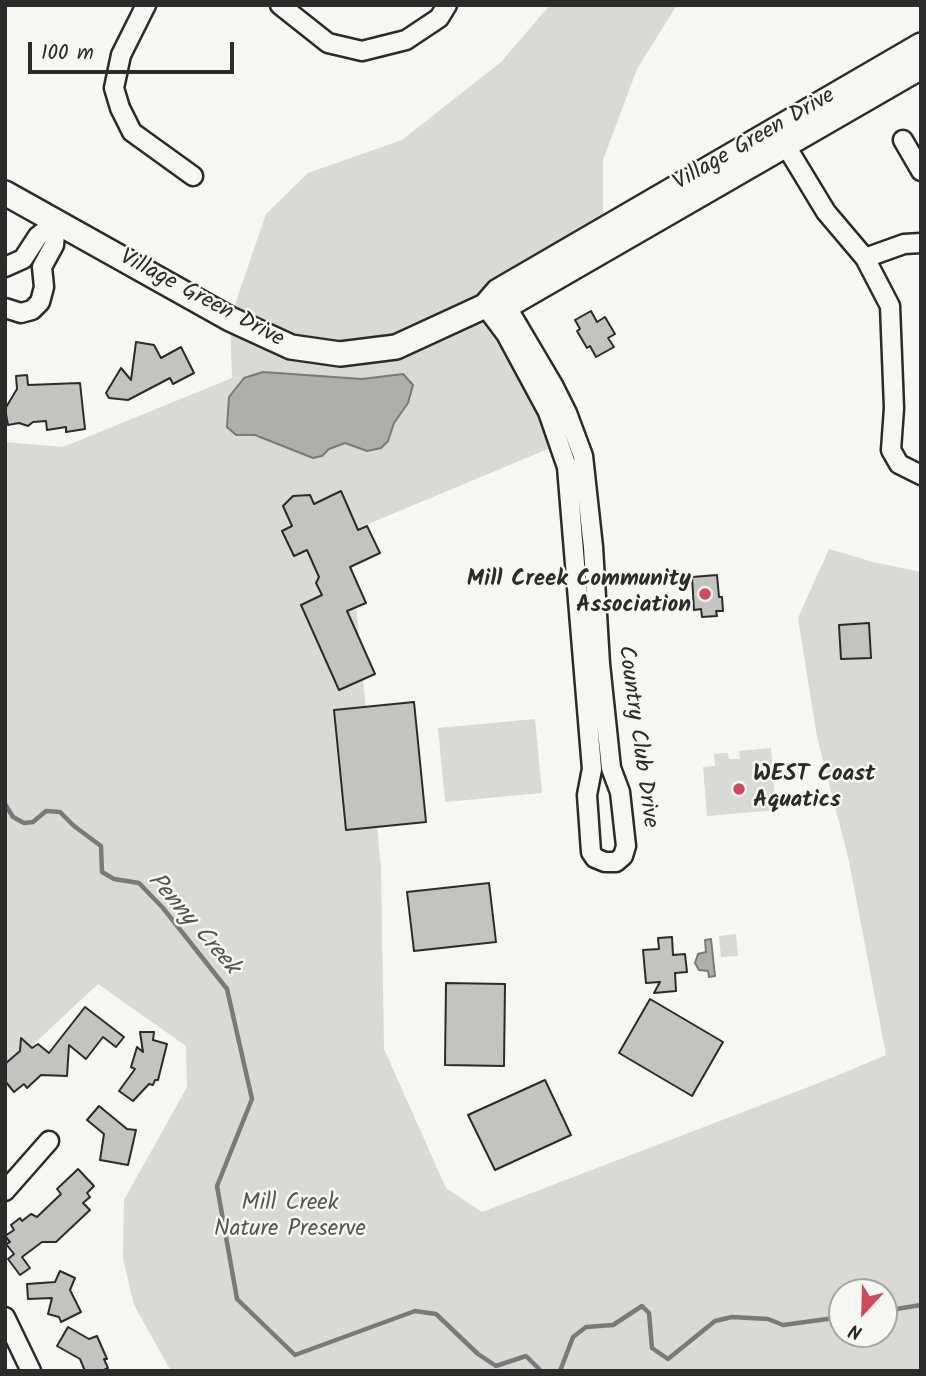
<!DOCTYPE html>
<style>
body{margin:0}
#map{position:relative;width:926px;height:1376px;overflow:hidden;background:#f6f6f2;font-family:Kalam,sans-serif}
canvas{display:block}
.frame{position:absolute;inset:0;border:7px solid #2b2b2b;pointer-events:none}
.north{position:absolute;left:828px;top:1278px;width:70px;height:70px;box-sizing:border-box;background:#f6f6f2;border:2px solid #a5a5a2;border-radius:50%;rotate:202deg;font-size:19px;font-weight:700;line-height:28px;text-align:center;color:#2b2b2b}
.north::after{content:'';display:block;margin:auto;width:24px;height:32px;background:#d1495b;clip-path:polygon(50% 0,100% 100%,50% 72%,0 100%)}
.scale{position:absolute;left:28px;top:42px;width:206px;height:32px;box-sizing:border-box;border:4px solid #2b2b2b;border-top:0;padding-left:9px;font-size:21px;line-height:24px;white-space:nowrap;color:#2b2b2b;-webkit-text-stroke:5px #f6f6f2;paint-order:stroke}
</style>
<div id="map">
<canvas width="926" height="1376"></canvas>
<div class="frame"></div>
<div class="north">N</div>
<div class="scale">100 m</div>
</div>
<script>
const ctx = document.querySelector('canvas').getContext('2d');
ctx.lineJoin = 'round';
function fillPath(path, color) { ctx.fillStyle = color; ctx.fill(path, 'evenodd'); }
const poly = rows => new Path2D(rows.map(r => 'M' + r).join(''));
function trace(path, color, width, dash) { ctx.strokeStyle = color; ctx.lineWidth = width; ctx.lineCap = dash ? 'butt' : 'round'; ctx.setLineDash(dash || []); ctx.stroke(path); }
function write(font, color, halo, rows, align = 'center') {
  ctx.font = font + ' Kalam,sans-serif'; ctx.lineWidth = 5; ctx.setLineDash([]); ctx.textBaseline = 'middle'; ctx.strokeStyle = halo; ctx.fillStyle = color; for (const [text, x, y, turn = 0] of rows) {
    ctx.save(); ctx.translate(x, y); ctx.rotate((+turn || 0) * Math.PI / 180); ctx.textAlign = isNaN(turn) ? turn : align; if (halo) ctx.strokeText(text, 0, 0); ctx.fillText(text, 0, 0); ctx.restore();
  }
}
fillPath(poly([
 [550,5,677,5,637,69,603,160,603,229,498,291,560,444,349,532,381,867,384,1049,446,1188,482,1212,824,1081,886,1055,849,861,817,737,798,618,829,549,873,562,921,572,921,1371,171,1371,134,1305,123,1259,124,1200,187,1087,186,1046,98,984,5,1071,5,442,63,447,232,378,230,319,266,214,308,173,402,140,501,62],
 [842,1292,884,1292,884,1334,842,1334],
 [535,719,542,793,445,802,438,728],
 [771,748,776,810,707,816,703,767,715,766,714,754,728,753,729,759,740,759,739,751],
 [736,934,738,956,721,957,719,936]
]), '#d9d9d5');
const water = poly([
 [263,372,362,379,403,374,413,385,408,403,394,423,388,441,381,448,367,451,345,443,329,449,322,456,313,458,255,435,236,435,227,427,229,397,244,378,263,372],
 [711,939,715,976,709,977,708,971,699,970,695,963,698,954,706,952,705,940,711,939]
]);
fillPath(water, '#aeaeab');
trace(water, '#7a7a78', 2);
trace(poly([
 [5,804,13,817,24,823,33,822,46,811,60,812,74,826,101,846,102,872,114,879,139,883,163,908,227,989,252,1099,217,1186,237,1299,295,1355,415,1311,436,1314,478,1354,496,1366,526,1356,541,1371],
 [884,1311,921,1305],
 [560,1371,573,1337,586,1327,613,1325,642,1306,649,1313,652,1348,668,1359,715,1321,732,1317,768,1319,783,1325,842,1317]
]), '#7a7a78', 4.5);
const building = poly([
 [591,311,597,322,605,317,615,334,608,338,614,347,596,357,590,346,587,348,577,331,580,329,575,320,591,311],
 [136,342,154,345,161,358,181,347,194,373,173,384,170,378,128,400,109,398,106,393,121,368,131,380,136,342],
 [27,375,28,385,80,383,85,429,66,432,66,427,47,430,46,421,33,422,28,426,19,423,8,425,5,409,17,389,16,376,27,375],
 [341,491,358,530,367,526,380,553,350,567,366,603,347,611,375,674,339,690,301,605,322,595,316,583,319,577,307,550,294,556,282,531,292,526,283,506,293,496,310,495,314,504,341,491],
 [717,575,719,597,722,597,723,611,716,611,717,616,702,617,701,609,694,610,692,577,717,575],
 [869,623,871,658,841,659,839,625,869,623],
 [414,702,426,822,346,830,334,710,414,702],
 [489,883,496,942,414,951,407,892,489,883],
 [672,937,673,955,685,954,687,972,675,973,676,991,654,993,660,982,646,983,643,950,659,949,658,938,672,937],
 [446,983,505,984,504,1066,445,1065,446,983],
 [650,999,723,1042,692,1096,619,1053,650,999],
 [85,1007,124,1037,116,1047,103,1037,86,1059,69,1045,67,1076,41,1075,27,1088,24,1084,14,1092,5,1081,5,1064,20,1051,21,1038,32,1048,38,1044,49,1053,85,1007],
 [140,1032,154,1032,153,1040,167,1044,158,1080,155,1080,153,1085,149,1084,133,1101,119,1091,135,1069,131,1067,137,1047,143,1052,140,1032],
 [545,1080,571,1135,495,1170,468,1115,545,1080],
 [99,1106,127,1129,136,1130,128,1165,100,1160,104,1134,87,1120,99,1106],
 [78,1169,94,1186,87,1193,90,1197,83,1203,90,1210,56,1242,42,1242,22,1257,30,1268,20,1275,8,1259,14,1254,6,1244,10,1242,5,1236,14,1230,11,1225,20,1218,22,1221,31,1214,37,1217,61,1194,57,1189,78,1169],
 [60,1271,75,1278,70,1290,81,1312,61,1322,59,1317,48,1314,52,1298,28,1299,27,1284,55,1282,60,1271],
 [68,1327,89,1339,97,1336,107,1359,104,1359,108,1368,102,1371,85,1371,80,1359,57,1346,68,1327]
]);
fillPath(building, '#c3c3c0');
trace(building, '#2b2b2b', 2);
const street = poly([
 [146,5,121,55,114,88,120,108,132,132,193,176],
 [280,5,328,43,362,51,406,40,439,18,447,5],
 [903,140,921,171],
 [786,146,826,212,865,258,890,306,894,408,891,450,899,464,921,475],
 [865,258,904,244,921,243],
 [5,267,23,259,38,236,56,222],
 [485,306,506,334,548,412,567,467,592,769,587,795,591,852,595,858,605,862,616,862,623,856,626,846,620,792,611,768,600,664,593,547,583,456,567,413,553,385,501,297],
 [5,308,21,313,32,310,40,302,44,287,42,267,54,245,56,222],
 [5,1191,49,1141],
 [5,1317,31,1371]
]);
const secondary = poly([
 [5,193,230,319,291,347,340,354,396,347,485,306,498,291,921,45],
 [485,306,507,306,921,67]
]);
trace(street, '#2b2b2b', 23);
trace(secondary, '#2b2b2b', 28);
trace(street, '#f6f6f2', 18);
trace(secondary, '#f6f6f2', 23);
for (const [x, y, r, color] of [
 [705,594,7,"#d1495b"],
 [739,789,7,"#d1495b"]
]) { const dot = new Path2D(); dot.arc(x, y, r, 0, 2 * Math.PI); ctx.fillStyle = color; ctx.fill(dot); trace(dot, '#f6f6f2', 2.5); }
write('23px', '#2b2b2b', '#f6f6f2', [
 ["Village Green Drive",755,141,-30],
 ["Village Green Drive",201,300,28],
 ["Country Club Drive",636,737,82]
]);
write('bold 23px', '#2b2b2b', '#f6f6f2', [
 ["Mill Creek Community",691,581],
 ["Association",691,607],
 ["WEST Coast",753,776,"left"],
 ["Aquatics",753,802,"left"]
], 'right');
write('23px', '#565656', '#f6f6f2', [
 ["Mill Creek",290,1205],
 ["Nature Preserve",290,1231]
]);
write('italic 24px', '#525251', '#f6f6f2', [
 ["Penny Creek",192,925,49]
]);
</script>
